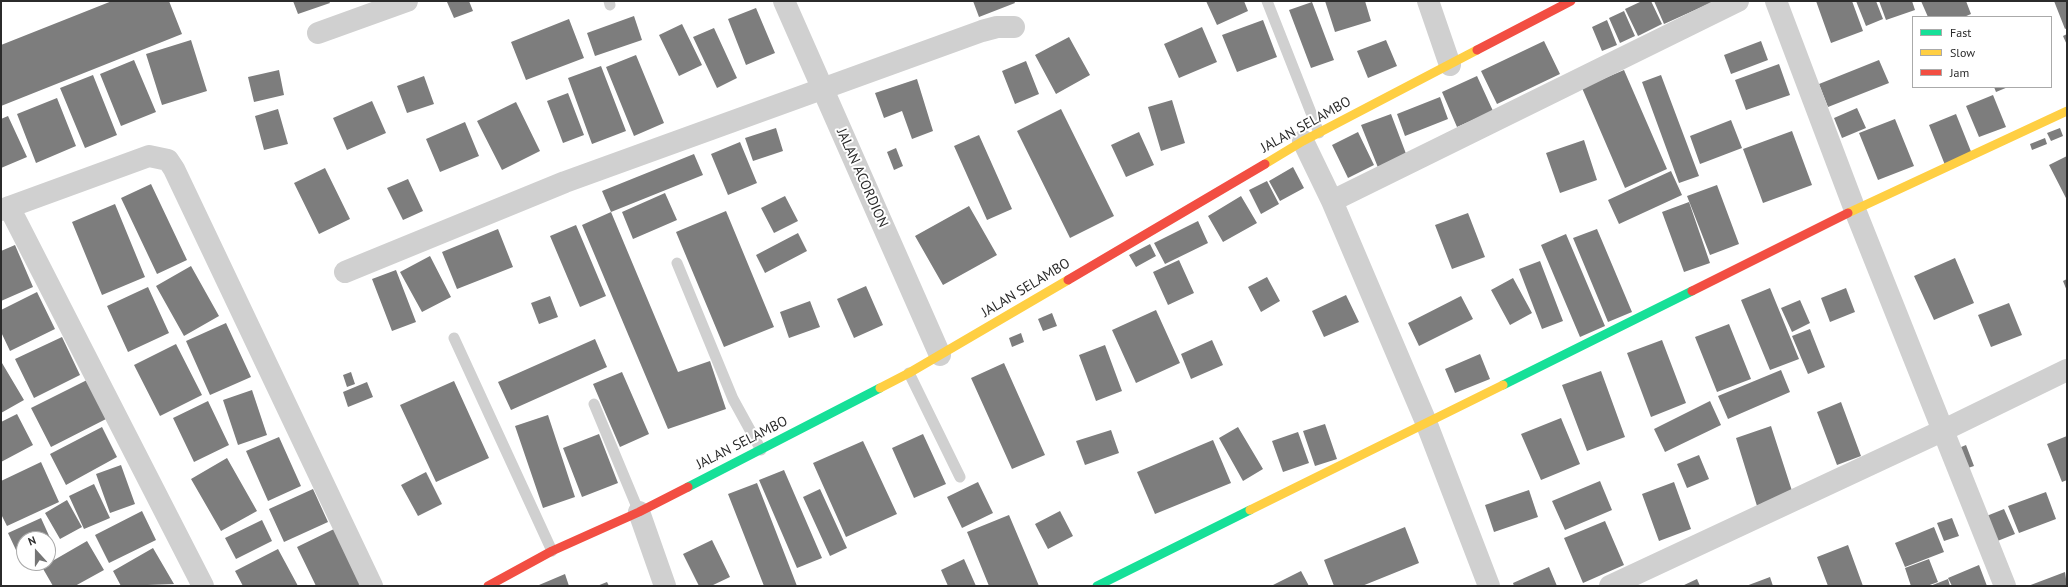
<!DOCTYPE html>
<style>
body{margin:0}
#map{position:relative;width:2068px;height:587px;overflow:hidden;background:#fff;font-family:"PT Sans",sans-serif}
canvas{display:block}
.frame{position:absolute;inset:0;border:2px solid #2b2b2b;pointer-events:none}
.legend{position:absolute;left:1912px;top:16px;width:140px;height:72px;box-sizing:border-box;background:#fff;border:1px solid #aaa;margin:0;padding:5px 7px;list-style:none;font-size:12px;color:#2b2b2b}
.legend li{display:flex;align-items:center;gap:8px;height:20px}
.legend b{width:20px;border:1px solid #aaa}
.north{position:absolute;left:16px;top:531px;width:40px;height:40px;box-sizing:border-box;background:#fff;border:1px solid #aaa;border-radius:50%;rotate:339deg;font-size:11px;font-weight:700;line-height:16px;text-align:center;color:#2b2b2b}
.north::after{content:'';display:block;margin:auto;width:14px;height:18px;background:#757575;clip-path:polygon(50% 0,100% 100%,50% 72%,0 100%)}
</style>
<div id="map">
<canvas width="2068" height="587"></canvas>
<div class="frame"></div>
<ul class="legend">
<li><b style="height:5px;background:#16e098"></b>Fast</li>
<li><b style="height:5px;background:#ffcf43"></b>Slow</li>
<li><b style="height:5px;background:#f24e42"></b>Jam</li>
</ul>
<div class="north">N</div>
</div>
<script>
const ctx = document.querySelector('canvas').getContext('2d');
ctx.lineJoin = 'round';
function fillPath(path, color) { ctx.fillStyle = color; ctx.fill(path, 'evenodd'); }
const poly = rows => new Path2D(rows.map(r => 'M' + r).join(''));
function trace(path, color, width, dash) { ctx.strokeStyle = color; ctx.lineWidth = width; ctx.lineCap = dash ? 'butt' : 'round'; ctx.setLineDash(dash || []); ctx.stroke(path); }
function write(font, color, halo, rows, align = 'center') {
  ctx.font = font + ' "PT Sans",sans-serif'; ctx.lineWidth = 4; ctx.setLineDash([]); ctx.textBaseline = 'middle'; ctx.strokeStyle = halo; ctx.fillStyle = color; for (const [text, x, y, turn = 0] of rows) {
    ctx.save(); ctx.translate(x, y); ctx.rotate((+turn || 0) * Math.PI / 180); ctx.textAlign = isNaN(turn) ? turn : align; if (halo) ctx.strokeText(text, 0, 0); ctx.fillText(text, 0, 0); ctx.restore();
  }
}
fillPath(poly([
 [112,1,169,1,182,34,1,106,1,45],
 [293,1,329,1,330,3,298,14],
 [450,1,469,1,473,11,454,18,447,2],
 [973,1,1014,1,1015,3,979,17],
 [1206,1,1244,1,1248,11,1217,25],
 [1325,1,1365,1,1371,21,1335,32],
 [1642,1,1651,1,1662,24,1638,36,1625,9],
 [1654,1,1715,1,1664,24],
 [1816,1,1852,1,1863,31,1831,43],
 [1856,1,1876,1,1883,19,1866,26],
 [1879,1,1912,1,1915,10,1886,20],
 [1921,1,1966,1,1971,14,1964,17,1928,17],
 [2054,1,2067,1,2067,28,2065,29],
 [1312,2,1334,60,1311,68,1289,10],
 [756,8,775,53,746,65,728,19],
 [1624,11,1635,36,1620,43,1609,18],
 [634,16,642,40,595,56,587,33],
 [569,19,584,58,526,80,511,42],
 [1263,20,1277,57,1237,72,1222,35],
 [1607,20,1617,45,1602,51,1592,27],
 [682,24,702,65,679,76,659,35],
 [1202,27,1217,62,1179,78,1164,44],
 [714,28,737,78,717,88,693,37],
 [2067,34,2067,45,2063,36],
 [1069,37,1090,75,1056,94,1035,55],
 [191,40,207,91,162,105,146,54],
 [1386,40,1397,66,1368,78,1357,51],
 [1544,41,1560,74,1497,104,1481,71],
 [1761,41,1768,60,1731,74,1724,55],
 [636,55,664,123,634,136,606,67],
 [134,60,156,112,121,126,100,74],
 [1879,60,1889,83,1828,107,1819,84],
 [1026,61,1039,94,1015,104,1002,71],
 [1779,64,1790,95,1746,110,1735,80],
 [601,66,626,131,592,144,568,78],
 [279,70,284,95,254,102,248,77],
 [1624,70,1667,169,1625,188,1582,88],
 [93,75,117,135,85,148,60,88],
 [1661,75,1699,176,1679,183,1642,82],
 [424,76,434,104,407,113,397,86],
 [1477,76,1493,111,1457,127,1442,92],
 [917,79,933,131,912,139,902,111,884,118,875,93],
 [1994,87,2008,87,1996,92],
 [568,93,584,135,563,143,547,101],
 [1993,95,2006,127,1979,137,1966,106],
 [1440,97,1448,119,1405,136,1397,114],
 [57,98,76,146,36,163,17,114],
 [1172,100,1185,143,1161,151,1148,107],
 [372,101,386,133,347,150,333,118],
 [516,102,540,151,502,170,477,121],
 [1857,108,1866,128,1842,138,1834,118],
 [278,109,288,144,264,150,255,116],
 [1061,109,1114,216,1070,238,1017,131],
 [1391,114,1408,159,1379,170,1361,125],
 [1956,114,1972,154,1945,165,1929,125],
 [8,116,27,157,1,168,1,119],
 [1895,119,1914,166,1878,180,1859,133],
 [1731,120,1742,148,1700,164,1690,136],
 [465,122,479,156,440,172,426,139],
 [776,128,783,151,753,161,745,138],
 [2060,128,2063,136,2051,141,2047,133],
 [1792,131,1812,185,1763,203,1743,149],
 [1139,132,1154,165,1126,177,1111,145],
 [1358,132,1374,165,1348,178,1332,145],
 [979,135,1012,209,987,220,954,146],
 [2045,138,2047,144,2032,150,2030,144],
 [1584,140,1597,180,1560,193,1546,153],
 [740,142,757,183,728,195,711,154],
 [896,148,903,166,894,170,887,152],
 [694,154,703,175,611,212,602,191],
 [2067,156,2067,200,2049,165],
 [1293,167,1304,188,1280,201,1269,181],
 [325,168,350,219,319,234,294,183],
 [1671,171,1682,195,1619,224,1608,200],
 [408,179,423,211,403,220,387,188],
 [1267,181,1279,204,1261,214,1249,190],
 [151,184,187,260,157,274,121,198],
 [1717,185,1739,244,1710,255,1687,196],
 [665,193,677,220,633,239,622,212],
 [785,196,798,221,774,233,761,208],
 [1241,196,1257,223,1223,242,1208,216],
 [1689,202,1710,263,1684,272,1662,212],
 [115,204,145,277,102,295,72,222],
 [969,206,997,255,943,285,915,236],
 [726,211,774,327,724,347,676,232],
 [611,212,678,372,710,361,726,409,668,429,582,225],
 [1468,213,1485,257,1452,269,1435,225],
 [1198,221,1208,243,1165,264,1154,243],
 [576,225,606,296,580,307,550,236],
 [498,229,513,267,457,289,442,252],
 [1597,229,1632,312,1608,322,1573,238],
 [798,233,807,251,765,273,756,255],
 [1566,234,1605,326,1580,337,1541,245],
 [1150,244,1156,256,1136,267,1129,255],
 [15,245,33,287,1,301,1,251],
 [430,256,451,297,422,312,400,272],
 [1955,258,1974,303,1934,320,1914,276],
 [1179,260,1194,293,1168,305,1153,272],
 [1540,261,1563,321,1542,329,1519,269],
 [191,266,219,316,184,336,156,286],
 [396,270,416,322,392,331,372,279],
 [1267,277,1280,301,1261,312,1248,287],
 [1513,278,1532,313,1510,325,1491,290],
 [2067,279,2067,291,2063,281],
 [866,286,883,325,854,338,837,299],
 [148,287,169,333,128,352,107,306],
 [1770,288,1799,359,1770,370,1741,300],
 [1846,288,1855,312,1830,322,1821,298],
 [37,292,55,329,10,351,1,332,1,310],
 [1346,295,1359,322,1324,337,1312,311],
 [550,296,558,317,539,324,531,303],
 [1461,296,1473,319,1419,346,1408,323],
 [1800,300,1810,323,1792,332,1781,308],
 [810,301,820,327,789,338,780,312],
 [2009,303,2022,335,1991,347,1978,315],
 [1156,310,1180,363,1136,383,1112,330],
 [1052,313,1057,326,1043,331,1038,319],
 [226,323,251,377,210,395,186,341],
 [1729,324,1751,379,1717,392,1695,337],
 [1810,329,1825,367,1808,374,1792,336],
 [1021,333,1024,342,1012,347,1009,338],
 [62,337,80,375,34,398,15,359],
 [595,339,607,367,511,410,498,382],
 [1212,340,1223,365,1191,379,1181,354],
 [1662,340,1686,403,1651,417,1627,353],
 [176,344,202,395,160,416,134,365],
 [1105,345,1122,391,1096,401,1079,355],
 [1480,354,1490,379,1455,393,1445,369],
 [2,363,24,400,1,413,1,364],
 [1004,363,1045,455,1012,469,971,378],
 [1781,370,1790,392,1728,419,1718,396],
 [1601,371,1625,437,1587,451,1562,385],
 [351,372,355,384,347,387,343,375],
 [622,372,649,434,620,447,593,384],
 [89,379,108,418,51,447,31,408],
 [454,381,489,458,436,482,400,405],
 [367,382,373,397,348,407,343,392],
 [252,390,267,435,238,445,223,400],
 [208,401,229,445,194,462,173,418],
 [1710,401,1721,425,1665,452,1654,429],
 [1841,402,1861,456,1837,465,1817,412],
 [17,414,33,445,1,462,1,422],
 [548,415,575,497,543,508,515,426],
 [1561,418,1580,464,1541,480,1521,434],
 [1325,424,1337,459,1315,466,1303,431],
 [1771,426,1793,494,1757,506,1736,438],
 [102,427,117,457,66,485,50,454],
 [1238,427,1263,469,1243,481,1219,438],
 [1111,430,1119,453,1085,465,1076,441],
 [1298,432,1309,463,1283,472,1272,441],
 [599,434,618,483,582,497,563,448],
 [923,434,946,484,914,498,892,448],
 [2067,436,2067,480,2062,482,2047,444],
 [279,437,301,486,268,501,246,451],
 [1213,440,1231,483,1155,514,1137,472],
 [863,441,897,514,846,537,813,463],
 [1966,445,1974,466,1962,470,1954,450],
 [1699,455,1709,479,1687,488,1677,464],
 [227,458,257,511,221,531,191,479],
 [41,462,59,502,7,526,1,514,1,481],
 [121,465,135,504,110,513,96,474],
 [784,470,822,558,797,568,759,480],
 [426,472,442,504,418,516,401,485],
 [1600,481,1612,510,1565,530,1552,501],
 [978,482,993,513,962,528,947,497],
 [1674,482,1691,529,1659,541,1642,494],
 [757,483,797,586,764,586,728,494],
 [94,484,110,518,84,529,69,496],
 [313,489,328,522,284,542,269,509],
 [820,489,847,548,830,556,803,497],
 [1529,490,1538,517,1494,532,1485,505],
 [2046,492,2056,519,2019,533,2008,506],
 [67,500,82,527,60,539,45,513],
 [2004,509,2015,534,1995,542,1984,517],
 [142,511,156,540,109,563,95,535],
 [1060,511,1073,536,1048,549,1035,524],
 [1009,515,1039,586,989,586,967,532],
 [41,518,55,549,48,553,48,539,24,539,24,563,27,563,23,565,8,533],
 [1952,518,1959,536,1944,541,1937,523],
 [262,520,272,541,236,559,225,538],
 [1605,521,1624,565,1583,583,1564,538],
 [1405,527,1419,563,1362,586,1334,586,1324,560],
 [1934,527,1944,552,1905,567,1895,543],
 [334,529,361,584,356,586,316,586,297,547],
 [712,540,730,577,711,586,699,586,683,554],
 [87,541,104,570,75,586,53,586,42,567],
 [1848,545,1863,586,1828,586,1817,557],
 [153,548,174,584,121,586,113,571],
 [278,549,298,586,243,586,235,571],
 [964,559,976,586,948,586,941,570],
 [1929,559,1938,582,1927,586,1911,586,1905,568],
 [1979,565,1987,586,1952,586,1948,578],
 [1549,567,1557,586,1514,586,1513,583],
 [1301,571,1309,586,1271,586],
 [2065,572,2067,586,2028,586],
 [565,574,569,586,540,586,539,585],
 [1770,577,1773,586,1746,586],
 [1697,579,1700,586,1682,586],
 [1948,579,1950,586,1930,586],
 [607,582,609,586,597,586]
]), '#7d7d7d');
trace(poly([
 [609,1,610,5],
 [1267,1,1319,133],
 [677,263,733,399,761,450],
 [454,338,552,551],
 [909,373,960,477],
 [594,404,639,512]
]), '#d0d0d0', 11);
trace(poly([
 [784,1,940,355],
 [1428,1,1450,65],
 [1776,1,1855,210,2005,586],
 [318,33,407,1],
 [1303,141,1332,201,1426,422,1489,586],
 [1332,201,1738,1],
 [9,207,203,586],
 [1,210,149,156,168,160,174,169,372,586],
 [345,272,565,182,982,31,997,27,1014,27],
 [639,512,665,586],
 [1610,586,1944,430,2067,370]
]), '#d0d0d0', 22);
trace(poly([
 [1503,385,1692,291],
 [688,487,880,388],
 [1097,586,1250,510]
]), '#16e098', 9);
trace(poly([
 [1265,164,1303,141,1477,50],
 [1848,213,2067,111],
 [880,388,909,373,1068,280],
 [1250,510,1503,385]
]), '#ffcf43', 9);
trace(poly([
 [1477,50,1571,1],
 [1068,280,1265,164],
 [1692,291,1848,213],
 [488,586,552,551,639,512,688,487]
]), '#f24e42', 9);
write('14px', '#2b2b2b', '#fff', [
 ["JALAN SELAMBO",1306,125,-29],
 ["JALAN ACORDION",862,178,66],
 ["JALAN SELAMBO",1026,288,-31],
 ["JALAN SELAMBO",742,443,-27]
]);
</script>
